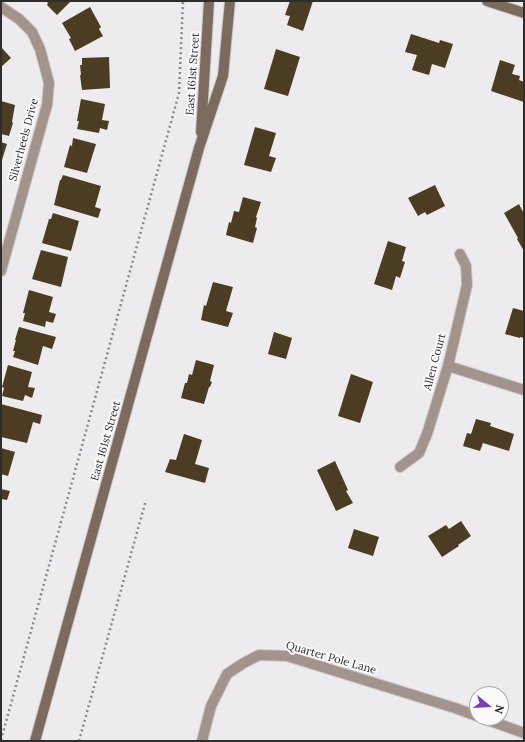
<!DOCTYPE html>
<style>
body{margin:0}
#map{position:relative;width:525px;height:742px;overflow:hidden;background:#eeebee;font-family:Lora,serif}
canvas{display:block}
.frame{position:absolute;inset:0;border:2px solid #2f2e2f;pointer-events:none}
.north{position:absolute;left:469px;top:686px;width:40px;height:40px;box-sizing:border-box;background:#fbf9fc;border:1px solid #a9a8aa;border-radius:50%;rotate:108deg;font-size:11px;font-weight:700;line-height:16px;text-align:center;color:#2f2e2f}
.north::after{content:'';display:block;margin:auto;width:14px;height:18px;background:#7b3fb5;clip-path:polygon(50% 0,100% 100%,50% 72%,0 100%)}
</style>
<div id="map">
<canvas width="525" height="742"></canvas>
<div class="frame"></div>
<div class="north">N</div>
</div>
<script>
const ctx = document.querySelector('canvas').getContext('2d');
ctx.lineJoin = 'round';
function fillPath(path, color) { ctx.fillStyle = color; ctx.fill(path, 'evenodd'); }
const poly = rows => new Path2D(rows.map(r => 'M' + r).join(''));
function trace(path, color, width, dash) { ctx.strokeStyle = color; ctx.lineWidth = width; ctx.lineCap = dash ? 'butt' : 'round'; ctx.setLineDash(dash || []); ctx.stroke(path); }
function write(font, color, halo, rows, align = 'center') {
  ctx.font = font + ' Lora,serif'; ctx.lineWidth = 4; ctx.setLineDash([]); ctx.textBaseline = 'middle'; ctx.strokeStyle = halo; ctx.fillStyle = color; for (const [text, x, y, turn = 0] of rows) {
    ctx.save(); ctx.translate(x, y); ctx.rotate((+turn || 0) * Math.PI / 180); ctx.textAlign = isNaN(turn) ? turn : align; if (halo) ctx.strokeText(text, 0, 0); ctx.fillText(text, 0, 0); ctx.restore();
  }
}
fillPath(poly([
 [46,1,71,1,57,15,47,5,48,3],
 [290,1,313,1,303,31,287,25,290,16,285,15],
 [90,7,101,27,99,29,103,36,75,51,69,39,71,38,62,23],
 [411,34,439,43,440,40,453,44,445,68,432,64,429,75,412,70,417,55,405,52],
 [2,48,11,58,1,67,1,50],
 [276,49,300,57,288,96,264,89],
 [109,57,110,88,82,90,80,75,81,75,80,65,82,65,82,58],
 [500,60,515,65,512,74,520,76,519,80,524,82,524,102,491,91],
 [81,99,105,104,102,120,109,121,107,130,100,128,99,133,77,129,79,121,77,121],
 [1,101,15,105,12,122,13,123,9,136,1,134],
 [255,127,276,133,269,156,276,158,271,172,244,165],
 [73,138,96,144,87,173,64,167,70,145,72,146],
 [1,142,7,144,1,163],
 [63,175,101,186,95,207,101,209,98,218,54,205,60,180,61,180],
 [435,185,445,206,427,215,425,212,418,216,408,198],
 [243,197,261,202,256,217,257,218,255,227,257,228,253,243,226,235,229,222,231,223,234,211,239,212],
 [519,204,524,214,524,251,517,239,518,238,504,213],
 [53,213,79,221,71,251,42,243,49,219,51,219],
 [388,241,406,247,402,261,405,262,400,278,396,276,392,290,374,284],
 [41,250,68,257,61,287,32,279],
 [213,282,233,287,226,311,233,313,228,327,201,320,204,305,206,306],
 [29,290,53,297,49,312,56,314,53,323,46,321,45,327,23,321,25,313,23,313],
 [513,308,524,311,524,338,520,337,520,338,505,334],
 [19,327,56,337,52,349,43,346,38,365,13,357,15,351,13,351,16,340,15,340],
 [274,332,292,338,286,359,268,354],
 [196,360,214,365,210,381,212,382,210,387,209,387,204,404,181,398,185,383,187,383,189,374,192,375],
 [8,365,32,372,28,387,35,388,32,398,25,395,23,401,2,396,4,388,2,387],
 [351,374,373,382,360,423,338,416],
 [1,404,42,415,40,424,33,422,27,443,1,437],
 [476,419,491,423,490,426,514,434,509,451,483,443,480,451,463,446,467,433,471,434],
 [184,434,202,440,195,464,209,468,205,483,165,472,170,459,176,460],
 [1,448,15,452,8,476,1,474],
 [335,461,348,490,346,491,353,503,336,511,317,470],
 [1,489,10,491,7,500,1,499],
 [461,521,471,536,458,545,459,546,442,557,428,536,446,525,449,529],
 [354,529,379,537,373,556,348,548]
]), '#4b3c23');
const street = poly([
 [1,7,19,19,32,32,40,49,49,83,47,105,1,271],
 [448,366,524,390],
 [400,467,419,453,427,434,448,366,467,285,466,266,460,254],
 [482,718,524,733],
 [202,741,211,706,227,674,242,664,259,655,287,656,455,708,477,716]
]);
const secondary = poly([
 [487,1,524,13],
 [201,132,209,1],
 [35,741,199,148,223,76,230,1]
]);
trace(street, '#ccc9cc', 12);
trace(secondary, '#ccc9cc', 12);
trace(poly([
 [1,740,179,93,183,1],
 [79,741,146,500]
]), '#898789', 2.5, [2, 3]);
trace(street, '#a2948c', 10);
trace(secondary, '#7d6a5f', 10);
write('11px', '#2f2e2f', '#fbf9fc', [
 ["East 161st Street",193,74,-86],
 ["Silverheels Drive",24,140,-75],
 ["Allen Court",435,362,-75],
 ["East 161st Street",106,441,-74],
 ["Quarter Pole Lane",331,658,16]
]);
</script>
